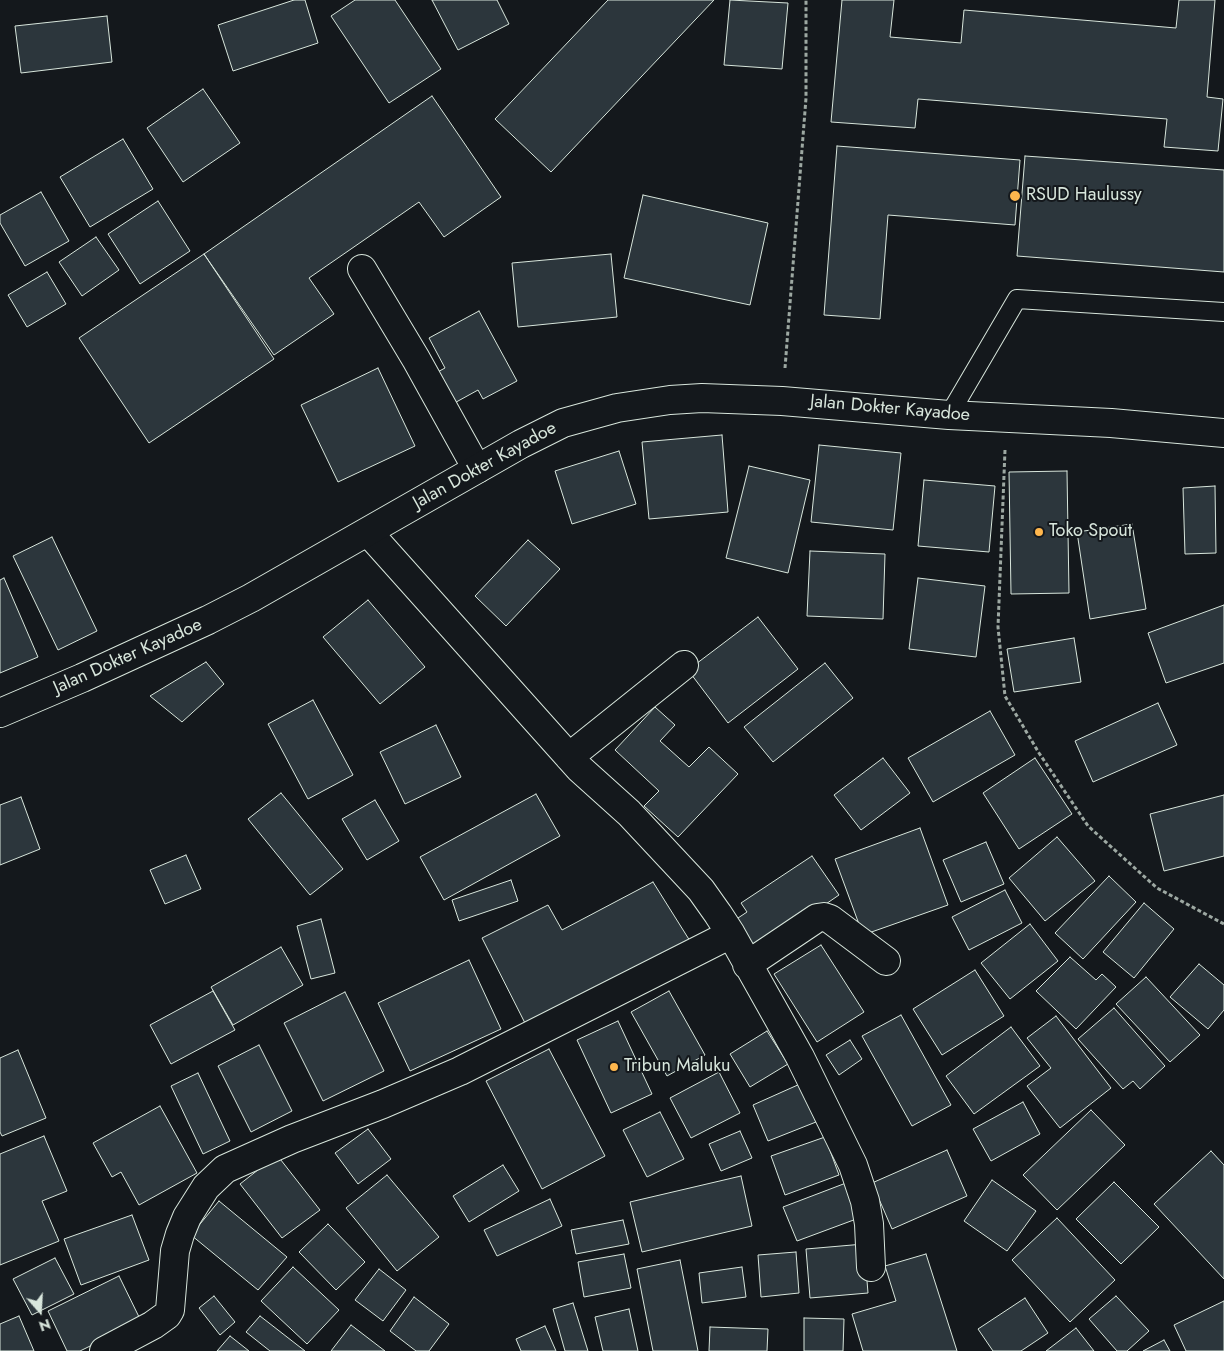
<!DOCTYPE html>
<style>
body{margin:0}
#map{position:relative;width:1224px;height:1351px;overflow:hidden;background:#14181c;font-family:Jost,sans-serif}
canvas{display:block}
.north{position:absolute;left:15px;top:1286px;width:50px;height:50px;-webkit-text-stroke:4px #14181c;paint-order:stroke;rotate:161deg;font-size:14px;font-weight:700;line-height:20px;text-align:center;color:#d8e6dc}
.north::after{content:'';display:block;margin:auto;width:18px;height:22px;background:#d8e6dc;clip-path:polygon(50% 0,100% 100%,50% 72%,0 100%)}
</style>
<div id="map">
<canvas width="1224" height="1351"></canvas>
<div class="north">N</div>
</div>
<script>
const ctx = document.querySelector('canvas').getContext('2d');
ctx.lineJoin = 'round';
function fillPath(path, color) { ctx.fillStyle = color; ctx.fill(path, 'evenodd'); }
const poly = rows => new Path2D(rows.map(r => 'M' + r).join(''));
function trace(path, color, width, dash) { ctx.strokeStyle = color; ctx.lineWidth = width; ctx.lineCap = dash ? 'butt' : 'round'; ctx.setLineDash(dash || []); ctx.stroke(path); }
function write(font, color, halo, rows, align = 'center') {
  ctx.font = font + ' Jost,sans-serif'; ctx.lineWidth = 4; ctx.setLineDash([]); ctx.textBaseline = 'middle'; ctx.strokeStyle = halo; ctx.fillStyle = color; for (const [text, x, y, turn = 0] of rows) {
    ctx.save(); ctx.translate(x, y); ctx.rotate((+turn || 0) * Math.PI / 180); ctx.textAlign = isNaN(turn) ? turn : align; if (halo) ctx.strokeText(text, 0, 0); ctx.fillText(text, 0, 0); ctx.restore();
  }
}
const building = poly([
 [294,0,305,0,318,43,233,71,218,25,294,0],
 [355,0,395,0,441,69,389,103,331,16,355,0],
 [432,0,497,0,509,24,458,50,432,0],
 [608,0,714,0,551,172,495,119,608,0],
 [730,0,788,3,782,69,724,65,730,0],
 [842,0,894,0,890,37,961,43,964,10,1176,28,1179,0,1215,0,1207,97,1223,99,1218,151,1164,147,1167,119,918,99,915,128,831,122,842,0],
 [107,16,112,62,21,73,15,26,107,16],
 [203,89,240,143,183,182,147,128,203,89],
 [432,96,501,197,444,237,419,202,309,278,334,314,274,355,204,254,432,96],
 [123,139,153,189,90,227,60,177,123,139],
 [837,146,1020,160,1015,225,888,215,880,319,824,315,837,146],
 [1025,156,1224,170,1224,272,1017,256,1025,156],
 [41,192,69,241,25,266,0,223,0,215,41,192],
 [643,195,768,223,750,305,624,278,643,195],
 [158,201,190,251,140,284,108,234,158,201],
 [96,237,119,270,82,296,59,262,96,237],
 [204,254,274,359,149,443,79,338,204,254],
 [611,254,617,317,518,327,512,263,611,254],
 [47,272,66,304,27,327,8,295,47,272],
 [479,311,517,381,483,399,478,390,449,406,432,375,445,368,429,338,479,311],
 [378,368,415,446,338,482,301,405,378,368],
 [722,435,728,512,649,519,642,442,722,435],
 [819,445,901,453,893,530,811,522,819,445],
 [619,451,636,504,572,524,555,471,619,451],
 [749,466,810,480,788,573,726,558,749,466],
 [1067,471,1069,593,1011,594,1009,472,1067,471],
 [924,480,995,486,989,552,918,546,924,480],
 [1215,486,1216,553,1185,554,1183,488,1215,486],
 [1132,524,1146,609,1090,619,1077,532,1132,524],
 [52,537,97,631,58,650,13,556,52,537],
 [528,540,560,569,506,626,475,596,528,540],
 [810,551,885,554,883,619,807,616,810,551],
 [4,578,38,657,0,673,0,580,4,578],
 [918,578,985,586,976,657,909,649,918,578],
 [368,600,425,667,380,704,323,637,368,600],
 [1224,605,1224,663,1166,683,1148,633,1224,605],
 [758,617,798,669,728,723,688,670,758,617],
 [1074,638,1081,682,1014,692,1007,649,1074,638],
 [206,662,224,684,182,722,150,696,206,662],
 [825,663,853,698,773,762,744,727,825,663],
 [313,700,353,775,308,799,268,724,313,700],
 [1158,703,1177,745,1093,782,1075,741,1158,703],
 [655,707,675,725,660,741,689,767,709,747,738,774,678,837,644,806,659,791,615,750,655,707],
 [990,711,1015,755,933,802,908,758,990,711],
 [436,725,461,777,405,804,380,752,436,725],
 [883,758,910,793,861,830,834,795,883,758],
 [1035,758,1072,814,1019,849,983,793,1035,758],
 [281,793,343,869,310,895,248,819,281,793],
 [536,794,560,836,444,900,420,857,536,794],
 [1224,795,1224,856,1164,871,1150,814,1224,795],
 [21,797,40,849,0,865,0,805,21,797],
 [375,800,399,841,367,860,342,819,375,800],
 [920,828,948,905,863,935,835,859,920,828],
 [1057,837,1095,881,1045,921,1009,878,1057,837],
 [986,842,1004,884,961,902,943,860,986,842],
 [186,855,201,889,165,904,150,870,186,855],
 [812,856,839,895,750,956,729,924,747,912,741,903,812,856],
 [1109,876,1136,902,1083,959,1055,933,1109,876],
 [511,880,518,901,459,921,452,900,511,880],
 [653,882,690,941,529,1031,482,938,548,905,562,930,653,882],
 [1005,890,1022,923,969,950,952,917,1005,890],
 [1144,903,1174,929,1134,978,1103,952,1144,903],
 [321,919,335,973,311,979,297,926,321,919],
 [1030,924,1058,961,1010,999,981,963,1030,924],
 [821,945,864,1012,817,1042,774,974,821,945],
 [281,947,303,985,233,1025,211,987,281,947],
 [1070,957,1096,980,1102,974,1116,987,1076,1029,1036,991,1070,957],
 [469,960,501,1029,410,1071,378,1003,469,960],
 [1199,964,1224,985,1224,1010,1208,1029,1170,997,1199,964],
 [975,970,1004,1016,942,1055,913,1009,975,970],
 [1146,977,1200,1035,1170,1062,1116,1004,1146,977],
 [213,991,235,1030,171,1064,150,1025,213,991],
 [669,991,705,1055,667,1076,631,1012,669,991],
 [345,992,384,1071,323,1101,284,1023,345,992],
 [1114,1008,1165,1066,1140,1089,1133,1081,1123,1089,1078,1039,1114,1008],
 [901,1015,951,1105,912,1126,862,1036,901,1015],
 [1056,1016,1111,1088,1060,1128,1027,1086,1051,1068,1027,1038,1056,1016],
 [618,1021,652,1094,611,1113,577,1040,618,1021],
 [1011,1027,1040,1066,974,1114,946,1076,1011,1027],
 [767,1031,788,1064,750,1087,730,1054,767,1031],
 [850,1040,862,1059,839,1075,826,1055,850,1040],
 [259,1045,292,1111,251,1132,218,1066,259,1045],
 [549,1049,605,1156,542,1189,486,1081,549,1049],
 [18,1050,46,1118,2,1136,0,1132,0,1058,18,1050],
 [719,1072,740,1113,691,1138,670,1098,719,1072],
 [198,1073,230,1141,203,1154,171,1086,198,1073],
 [800,1084,816,1122,768,1141,753,1105,800,1084],
 [1023,1102,1040,1134,991,1161,973,1129,1023,1102],
 [160,1106,197,1173,139,1205,121,1172,112,1177,93,1143,160,1106],
 [1091,1110,1125,1145,1057,1210,1023,1175,1091,1110],
 [660,1112,684,1159,647,1177,623,1130,660,1112],
 [368,1129,391,1159,358,1184,335,1153,368,1129],
 [740,1131,752,1158,721,1171,709,1144,740,1131],
 [44,1136,67,1191,42,1201,59,1241,0,1265,0,1154,44,1136],
 [825,1137,839,1175,785,1195,771,1156,825,1137],
 [947,1150,967,1196,892,1229,872,1183,947,1150],
 [1211,1151,1224,1165,1224,1279,1154,1204,1211,1151],
 [277,1155,320,1210,282,1238,240,1184,277,1155],
 [503,1165,519,1191,469,1222,453,1196,503,1165],
 [387,1175,439,1237,397,1271,346,1208,387,1175],
 [741,1176,752,1226,642,1252,630,1202,741,1176],
 [992,1180,1036,1211,1007,1251,964,1221,992,1180],
 [1114,1182,1159,1227,1121,1264,1076,1219,1114,1182],
 [846,1183,859,1218,797,1241,783,1207,846,1183],
 [550,1199,562,1226,497,1256,484,1230,550,1199],
 [219,1201,287,1257,258,1290,191,1235,219,1201],
 [132,1215,149,1260,81,1285,64,1239,132,1215],
 [1057,1218,1115,1280,1070,1322,1012,1260,1057,1218],
 [623,1220,629,1244,576,1254,571,1230,623,1220],
 [328,1224,365,1262,336,1290,299,1252,328,1224],
 [864,1244,868,1293,810,1298,806,1249,864,1244],
 [796,1252,799,1293,761,1297,758,1255,796,1252],
 [624,1254,631,1288,584,1297,578,1262,624,1254],
 [926,1254,957,1351,863,1351,852,1314,896,1301,885,1266,926,1254],
 [55,1258,74,1294,32,1315,13,1279,55,1258],
 [680,1260,698,1351,653,1351,637,1269,680,1260],
 [293,1267,339,1310,307,1344,261,1301,293,1267],
 [742,1267,746,1297,702,1303,699,1273,742,1267],
 [379,1269,406,1290,383,1321,355,1300,379,1269],
 [119,1276,141,1321,80,1351,67,1351,48,1311,119,1276],
 [214,1296,235,1322,220,1335,199,1308,214,1296],
 [1116,1296,1149,1331,1127,1351,1117,1351,1089,1319,1116,1296],
 [414,1297,449,1324,429,1351,416,1351,390,1331,414,1297],
 [1025,1298,1048,1333,1021,1351,993,1351,978,1329,1025,1298],
 [1224,1301,1224,1351,1186,1351,1174,1325,1224,1301],
 [573,1303,588,1351,565,1351,553,1309,573,1303],
 [629,1309,638,1351,603,1351,595,1317,629,1309],
 [19,1316,34,1351,0,1351,0,1324,19,1316],
 [260,1316,305,1351,270,1351,246,1332,260,1316],
 [804,1318,844,1319,843,1351,804,1351,804,1318],
 [351,1325,385,1351,331,1351,351,1325],
 [545,1326,556,1351,521,1351,516,1339,545,1326],
 [710,1327,768,1329,767,1351,709,1351,710,1327],
 [1076,1328,1094,1351,1046,1351,1076,1328],
 [230,1336,249,1351,217,1351,230,1336],
 [1164,1340,1170,1351,1143,1351,1164,1340]
]);
fillPath(building, '#2c363c');
trace(building, '#d8e6dc', 1);
const service = poly([
 [949,415,1017,299,1224,312]
]);
const minor = poly([
 [362,269,416,359,477,469],
 [368,532,579,768,629,813,701,890,718,914,731,934,800,1057,853,1165,865,1201,869,1224,871,1267],
 [569,757,684,665],
 [747,965,817,918,824,917,830,919,886,961],
 [104,1351,153,1325,167,1315,170,1310,175,1251,180,1234,187,1217,206,1187,225,1169,292,1139,383,1104,460,1071,731,934]
]);
const tertiary = poly([
 [0,713,82,678,208,620,251,598,521,444,563,423,617,408,670,400,702,398,782,401,949,415,1111,423,1224,433]
]);
trace(service, '#d8e6dc', 20);
trace(minor, '#d8e6dc', 30);
trace(tertiary, '#d8e6dc', 30);
trace(poly([
 [785,368,806,98,806,0],
 [1005,450,998,627,1005,696,1039,753,1088,826,1157,888,1224,924]
]), '#9da8a2', 3, [4, 2.5]);
trace(service, '#14181c', 18);
trace(minor, '#14181c', 28);
trace(tertiary, '#14181c', 28);
for (const [x, y, r, color] of [
 [1015,196,6,"#ffb74d"],
 [1039,532,5,"#ffb74d"],
 [614,1067,5,"#ffb74d"]
]) { const dot = new Path2D(); dot.arc(x, y, r, 0, 2 * Math.PI); ctx.fillStyle = color; ctx.fill(dot); trace(dot, '#14181c', 2); }
write('18px', '#d8e6dc', '#14181c', [
 ["RSUD Haulussy",1026,196],
 ["Toko Spout",1049,532],
 ["Tribun Maluku",624,1067]
], 'left');
write('18px', '#d8e6dc', '#14181c', [
 ["Jalan Dokter Kayadoe",890,409,5],
 ["Jalan Dokter Kayadoe",485,466,-29],
 ["Jalan Dokter Kayadoe",128,657,-24]
]);
</script>
